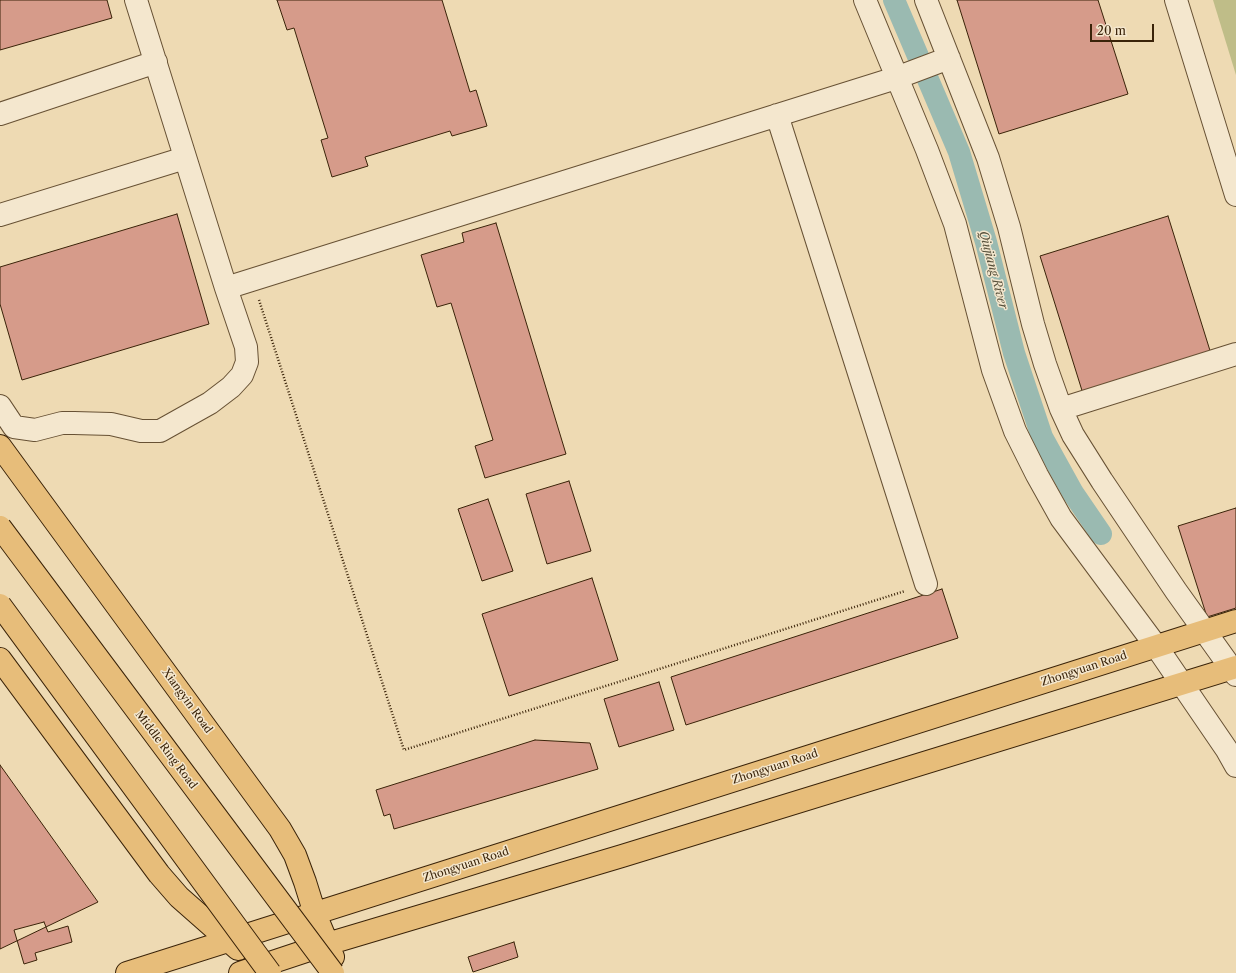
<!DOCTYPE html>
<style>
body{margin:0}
#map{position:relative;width:1236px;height:973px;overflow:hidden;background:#eedab3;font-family:"Libre Caslon Text",serif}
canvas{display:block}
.scale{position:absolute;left:1090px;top:24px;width:64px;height:18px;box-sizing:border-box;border:2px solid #3a2309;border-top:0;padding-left:5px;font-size:12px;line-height:14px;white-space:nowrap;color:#3a2309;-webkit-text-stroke:3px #f4e7ce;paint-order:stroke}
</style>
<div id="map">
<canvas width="1236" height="973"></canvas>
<div class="scale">20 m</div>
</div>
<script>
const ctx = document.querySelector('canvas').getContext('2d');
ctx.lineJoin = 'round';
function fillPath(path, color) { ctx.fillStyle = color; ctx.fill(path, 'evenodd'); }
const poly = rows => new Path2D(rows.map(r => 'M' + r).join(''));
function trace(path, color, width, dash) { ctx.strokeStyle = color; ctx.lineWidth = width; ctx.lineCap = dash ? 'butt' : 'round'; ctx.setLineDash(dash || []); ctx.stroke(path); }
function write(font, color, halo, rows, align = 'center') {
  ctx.font = font + ' "Libre Caslon Text",serif'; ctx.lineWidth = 3; ctx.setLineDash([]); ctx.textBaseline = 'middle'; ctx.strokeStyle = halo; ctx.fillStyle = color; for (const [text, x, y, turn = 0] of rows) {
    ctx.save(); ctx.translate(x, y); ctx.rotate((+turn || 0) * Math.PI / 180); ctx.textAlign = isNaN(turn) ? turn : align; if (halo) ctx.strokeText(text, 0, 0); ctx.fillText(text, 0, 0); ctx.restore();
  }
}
fillPath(poly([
 [1213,0,1236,0,1236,75]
]), '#bfbd88');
trace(poly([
 [894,0,959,152,986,242,1014,353,1042,437,1073,493,1101,534]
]), '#9abab1', 22);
const building = poly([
 [0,0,107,0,112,18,0,50,0,0],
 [277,0,442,0,470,92,476,90,487,126,452,136,450,131,365,157,368,166,332,177,321,140,328,138,294,28,287,30,277,0],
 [957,0,1098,0,1128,94,999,134,957,0],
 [177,214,209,324,22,380,0,304,0,267,177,214],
 [1168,216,1212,357,1084,397,1040,256,1168,216],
 [496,223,566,454,485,478,475,446,493,440,451,303,437,307,421,255,464,242,462,233,496,223],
 [569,481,591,551,547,564,526,494,569,481],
 [488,499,513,571,482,581,458,509,488,499],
 [1236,508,1236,608,1207,617,1178,526,1236,508],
 [592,578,618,660,509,696,482,614,592,578],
 [942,589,958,638,686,725,671,677,942,589],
 [659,682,674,730,619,747,604,699,659,682],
 [535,740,590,743,598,769,394,829,390,814,384,816,376,790,535,740],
 [0,765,98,902,0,949,0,765],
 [44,922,48,932,68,926,72,942,35,953,37,960,24,964,14,930,44,922],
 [514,942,518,957,473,972,468,957,514,942]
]);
fillPath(building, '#d69b8a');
trace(building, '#3a2309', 1);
const minor = poly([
 [865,0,927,150,955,224,993,370,1015,431,1037,475,1061,518,1156,646,1227,750,1236,766],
 [926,0,988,158,1009,227,1033,324,1045,364,1061,409,1073,435,1102,481,1176,591,1236,675],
 [1176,0,1236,195],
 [0,114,156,62],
 [777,115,926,584],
 [0,215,185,158],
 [226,288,896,78,949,58],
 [0,406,14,427,35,430,62,423,74,423,111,424,141,431,160,431,210,403,231,387,242,375,247,362,246,347,226,288,136,0],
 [1061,409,1236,354]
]);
const major = poly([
 [0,446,280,829,295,855,305,882,315,914,333,957],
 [0,659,159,874,179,897,238,949],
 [127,973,1236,621],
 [240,973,327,944,622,856,1236,667]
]);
trace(minor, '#675134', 24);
trace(major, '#3a2309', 24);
trace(poly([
 [259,300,404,750,905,591]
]), '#3a2309', 2.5, [1, 2]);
trace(minor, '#f4e7ce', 22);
trace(major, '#e7bd7a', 22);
const highwayBridge = poly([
 [0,527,333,973],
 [0,605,270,973]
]);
trace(highwayBridge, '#3a2309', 24, []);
trace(highwayBridge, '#e7bd7a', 22);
write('11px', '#3a2309', '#f4e7ce', [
 ["Zhongyuan Road",1084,669,-18],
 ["Xiangyin Road",187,701,54],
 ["Middle Ring Road",166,750,53],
 ["Zhongyuan Road",775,767,-18],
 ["Zhongyuan Road",466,865,-18]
]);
write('italic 12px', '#57503b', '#f4e7ce', [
 ["Qiujiang River",993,270,75]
]);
</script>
